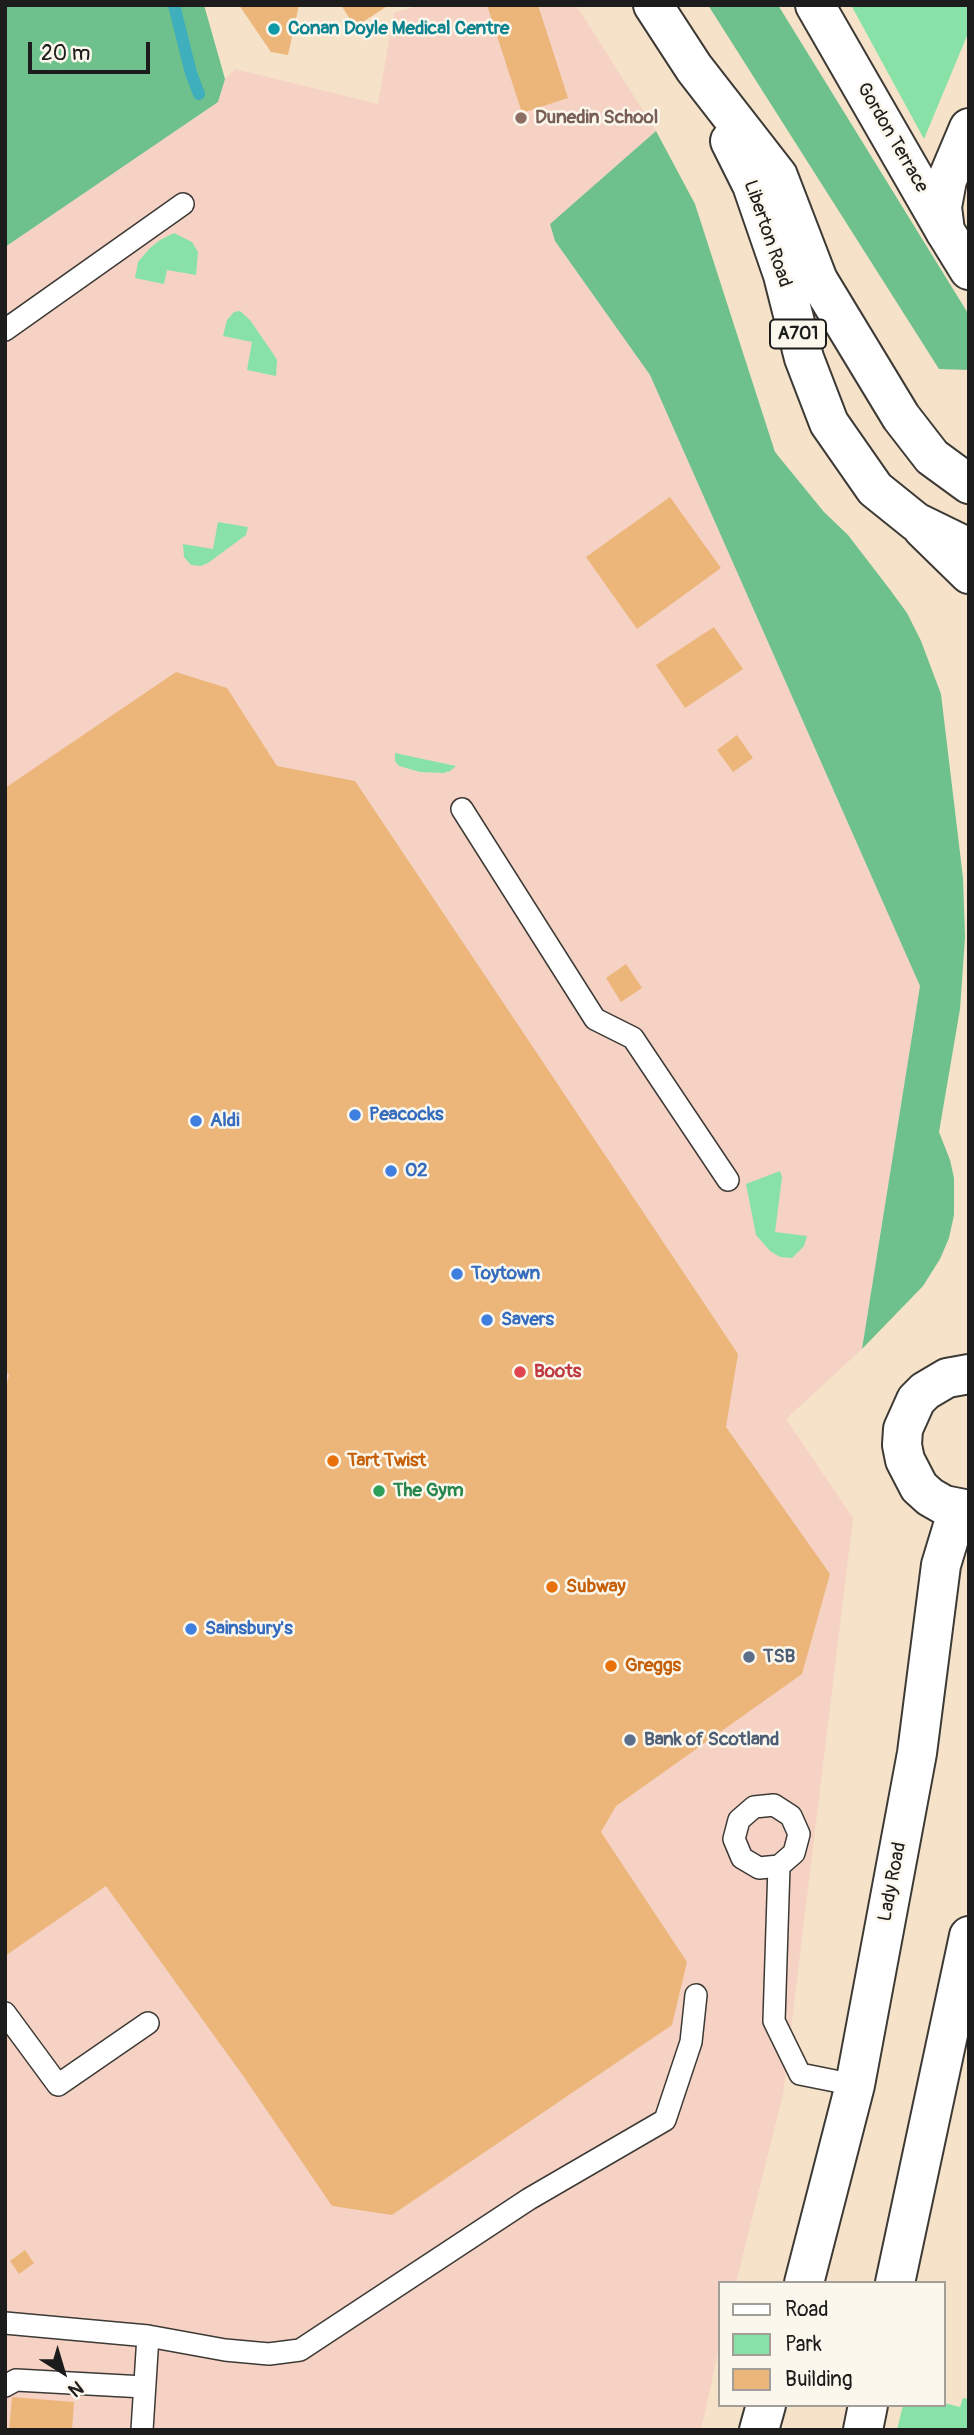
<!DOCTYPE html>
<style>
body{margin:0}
#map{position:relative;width:974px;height:2435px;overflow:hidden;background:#f5e2c8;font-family:Pangolin,sans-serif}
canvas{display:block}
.frame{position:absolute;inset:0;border:7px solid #1c1c1c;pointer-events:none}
.legend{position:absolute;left:718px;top:2281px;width:228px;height:126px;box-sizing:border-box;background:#fbf7ec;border:2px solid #a29f99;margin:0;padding:9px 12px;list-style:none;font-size:21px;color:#1c1c1c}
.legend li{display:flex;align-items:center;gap:14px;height:35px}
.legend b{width:35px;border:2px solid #a29f99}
.north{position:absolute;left:28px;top:2337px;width:70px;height:70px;-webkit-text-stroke:5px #fbf7ec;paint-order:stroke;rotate:143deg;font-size:19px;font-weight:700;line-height:28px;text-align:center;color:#1c1c1c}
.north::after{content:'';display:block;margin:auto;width:24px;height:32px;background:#1c1c1c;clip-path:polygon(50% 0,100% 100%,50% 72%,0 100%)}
.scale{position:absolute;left:28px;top:42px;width:122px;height:32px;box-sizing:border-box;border:4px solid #1c1c1c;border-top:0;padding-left:9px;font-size:21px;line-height:24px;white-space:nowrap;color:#1c1c1c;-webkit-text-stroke:5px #fbf7ec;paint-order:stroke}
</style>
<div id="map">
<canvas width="974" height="2435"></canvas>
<div class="frame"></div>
<ul class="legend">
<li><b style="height:9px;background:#fff"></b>Road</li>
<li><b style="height:19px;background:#88e2a7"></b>Park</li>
<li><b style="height:19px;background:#ecb67b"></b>Building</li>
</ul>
<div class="north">N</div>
<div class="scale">20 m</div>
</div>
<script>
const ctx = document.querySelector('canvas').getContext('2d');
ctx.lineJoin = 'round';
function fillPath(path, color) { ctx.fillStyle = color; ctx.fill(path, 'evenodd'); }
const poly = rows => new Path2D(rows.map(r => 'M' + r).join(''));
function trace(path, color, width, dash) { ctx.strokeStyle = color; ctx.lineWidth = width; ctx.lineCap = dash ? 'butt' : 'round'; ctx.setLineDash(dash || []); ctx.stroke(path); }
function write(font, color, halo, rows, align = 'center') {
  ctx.font = font + ' Pangolin,sans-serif'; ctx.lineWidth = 5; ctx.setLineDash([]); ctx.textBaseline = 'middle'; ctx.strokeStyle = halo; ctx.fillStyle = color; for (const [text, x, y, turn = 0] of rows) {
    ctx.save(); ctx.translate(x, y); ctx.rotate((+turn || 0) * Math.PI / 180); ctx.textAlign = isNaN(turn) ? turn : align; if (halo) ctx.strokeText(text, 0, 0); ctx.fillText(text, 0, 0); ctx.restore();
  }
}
fillPath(poly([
 [421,5,576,5,656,131,550,224,555,241,650,375,920,986,862,1349,786,1419,853,1518,783,2094,736,2283,720,2283,720,2343,701,2430,5,2430,5,247,218,102,225,79,235,69,378,104,394,13]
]), '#f6d2c4');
fillPath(poly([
 [851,5,969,5,969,31,924,139],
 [174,233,192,242,198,252,196,275,167,270,164,284,135,278,138,262,150,248,160,240],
 [240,311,250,320,274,355,277,360,276,376,247,370,252,342,223,336,227,320,234,312],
 [218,522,248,527,246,535,208,563,201,566,191,565,184,557,183,544,213,549],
 [395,754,395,753,456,766,450,771,443,773,420,772,399,766,395,761],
 [780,1171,782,1177,775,1232,807,1236,804,1246,792,1258,780,1257,770,1251,756,1235,746,1184],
 [963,2398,969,2399,969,2430,897,2430,903,2405,944,2405,944,2403,960,2407]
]), '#88e2a7');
fillPath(poly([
 [5,5,204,5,225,79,218,102,5,247],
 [708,5,778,5,969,315,969,370,939,369],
 [656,131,695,204,775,452,824,512,848,535,891,591,907,613,921,641,941,694,963,878,965,937,960,1009,939,1132,950,1160,954,1178,954,1215,949,1238,940,1259,923,1286,862,1349,920,986,650,375,555,241,550,224]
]), '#6ec08c');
trace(poly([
 [174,5,191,73,199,94]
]), '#40afbd', 12);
fillPath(poly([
 [239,5,299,5,288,55,271,52],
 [341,5,389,5,355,27],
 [487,5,538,5,568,98,522,113],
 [670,497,721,568,637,629,586,557],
 [714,627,743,669,685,708,656,665],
 [176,672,227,688,277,766,355,781,738,1354,726,1427,830,1574,802,1674,616,1806,601,1832,687,1962,672,2025,392,2215,332,2206,244,2077,106,1886,5,1956,5,1392,9,1375,5,1370,5,788],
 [737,735,753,758,733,772,717,750],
 [626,964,642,988,621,1002,606,978],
 [25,2250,34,2263,19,2274,10,2261],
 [12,2397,74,2402,72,2430,9,2430]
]), '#ecb67b');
const lane = poly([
 [5,330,183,204],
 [462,809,595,1019,633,1038,728,1180],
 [779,1866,759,1868,742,1858,734,1839,739,1820,754,1807,774,1805,791,1816,799,1834,794,1853,779,1866,774,2021,800,2074,855,2085],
 [5,2013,58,2085,148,2023],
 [5,2323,148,2336,225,2350,269,2354,300,2350,529,2199,665,2120,691,2042,696,1995],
 [5,2386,16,2380,144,2387],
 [142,2430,148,2336]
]);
const street = poly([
 [815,5,945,231],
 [895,2283,969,1936],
 [863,2430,868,2405]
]);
const secondary = poly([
 [969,128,947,180,942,207,945,231,969,270],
 [923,529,969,574],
 [969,1374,947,1378,925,1391,916,1400,903,1429,902,1445,905,1460,919,1487,930,1497,944,1505,969,1510],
 [804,2283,855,2085,917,1753,941,1565,958,1509],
 [759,2430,766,2405]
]);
const primary = poly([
 [653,5,694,68,778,176,818,280,901,417,932,457,969,484],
 [730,141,752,185,783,275,804,358,829,423,875,489,916,522,969,548]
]);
trace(lane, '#3d3a36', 24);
trace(street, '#3d3a36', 42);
trace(secondary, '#3d3a36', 42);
trace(primary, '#3d3a36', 42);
trace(lane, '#fff', 21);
trace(street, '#fff', 38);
trace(secondary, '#fff', 38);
trace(primary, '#fff', 38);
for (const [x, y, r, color] of [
 [274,29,7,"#0f9aa8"],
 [521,118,7,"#8d6e63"],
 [355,1115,7,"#3f7fe0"],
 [196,1121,7,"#3f7fe0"],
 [391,1171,7,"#3f7fe0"],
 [457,1274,7,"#3f7fe0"],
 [487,1320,7,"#3f7fe0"],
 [520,1372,7,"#e0444e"],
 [333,1461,7,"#e8710a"],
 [379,1491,7,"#2e9e5b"],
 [552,1587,7,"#e8710a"],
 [191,1629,7,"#3f7fe0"],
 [749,1657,7,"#5c6f8a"],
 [611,1666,7,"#e8710a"],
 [630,1740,7,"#5c6f8a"]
]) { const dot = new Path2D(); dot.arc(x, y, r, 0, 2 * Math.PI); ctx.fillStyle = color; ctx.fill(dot); trace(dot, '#fbf7ec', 2.5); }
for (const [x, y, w] of [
 [798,334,56]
]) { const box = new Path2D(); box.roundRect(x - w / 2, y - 14.5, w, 29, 5); ctx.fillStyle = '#fbf7ec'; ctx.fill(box); trace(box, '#1c1c1c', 2); }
write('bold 18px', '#1c1c1c', null, [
 ["A701",798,334]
]);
write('bold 19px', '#0d838f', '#fbf7ec', [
 ["Conan Doyle Medical Centre",288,29]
], 'left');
write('bold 19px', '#785e54', '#fbf7ec', [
 ["Dunedin School",535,118]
], 'left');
write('19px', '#1c1c1c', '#fbf7ec', [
 ["Gordon Terrace",892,138,60],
 ["Liberton Road",767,234,71],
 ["Lady Road",893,1882,-79]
]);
write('bold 19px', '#366cbe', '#fbf7ec', [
 ["Peacocks",369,1115],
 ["Aldi",210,1121],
 ["O2",405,1171],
 ["Toytown",471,1274],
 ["Savers",501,1320],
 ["Sainsbury's",205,1629]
], 'left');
write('bold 19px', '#be3a42', '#fbf7ec', [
 ["Boots",534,1372]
], 'left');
write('bold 19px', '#c56008', '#fbf7ec', [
 ["Tart Twist",347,1461],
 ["Subway",566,1587],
 ["Greggs",625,1666]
], 'left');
write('bold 19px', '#27864d', '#fbf7ec', [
 ["The Gym",393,1491]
], 'left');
write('bold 19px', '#4e5e75', '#fbf7ec', [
 ["TSB",763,1657],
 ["Bank of Scotland",644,1740]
], 'left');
</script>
